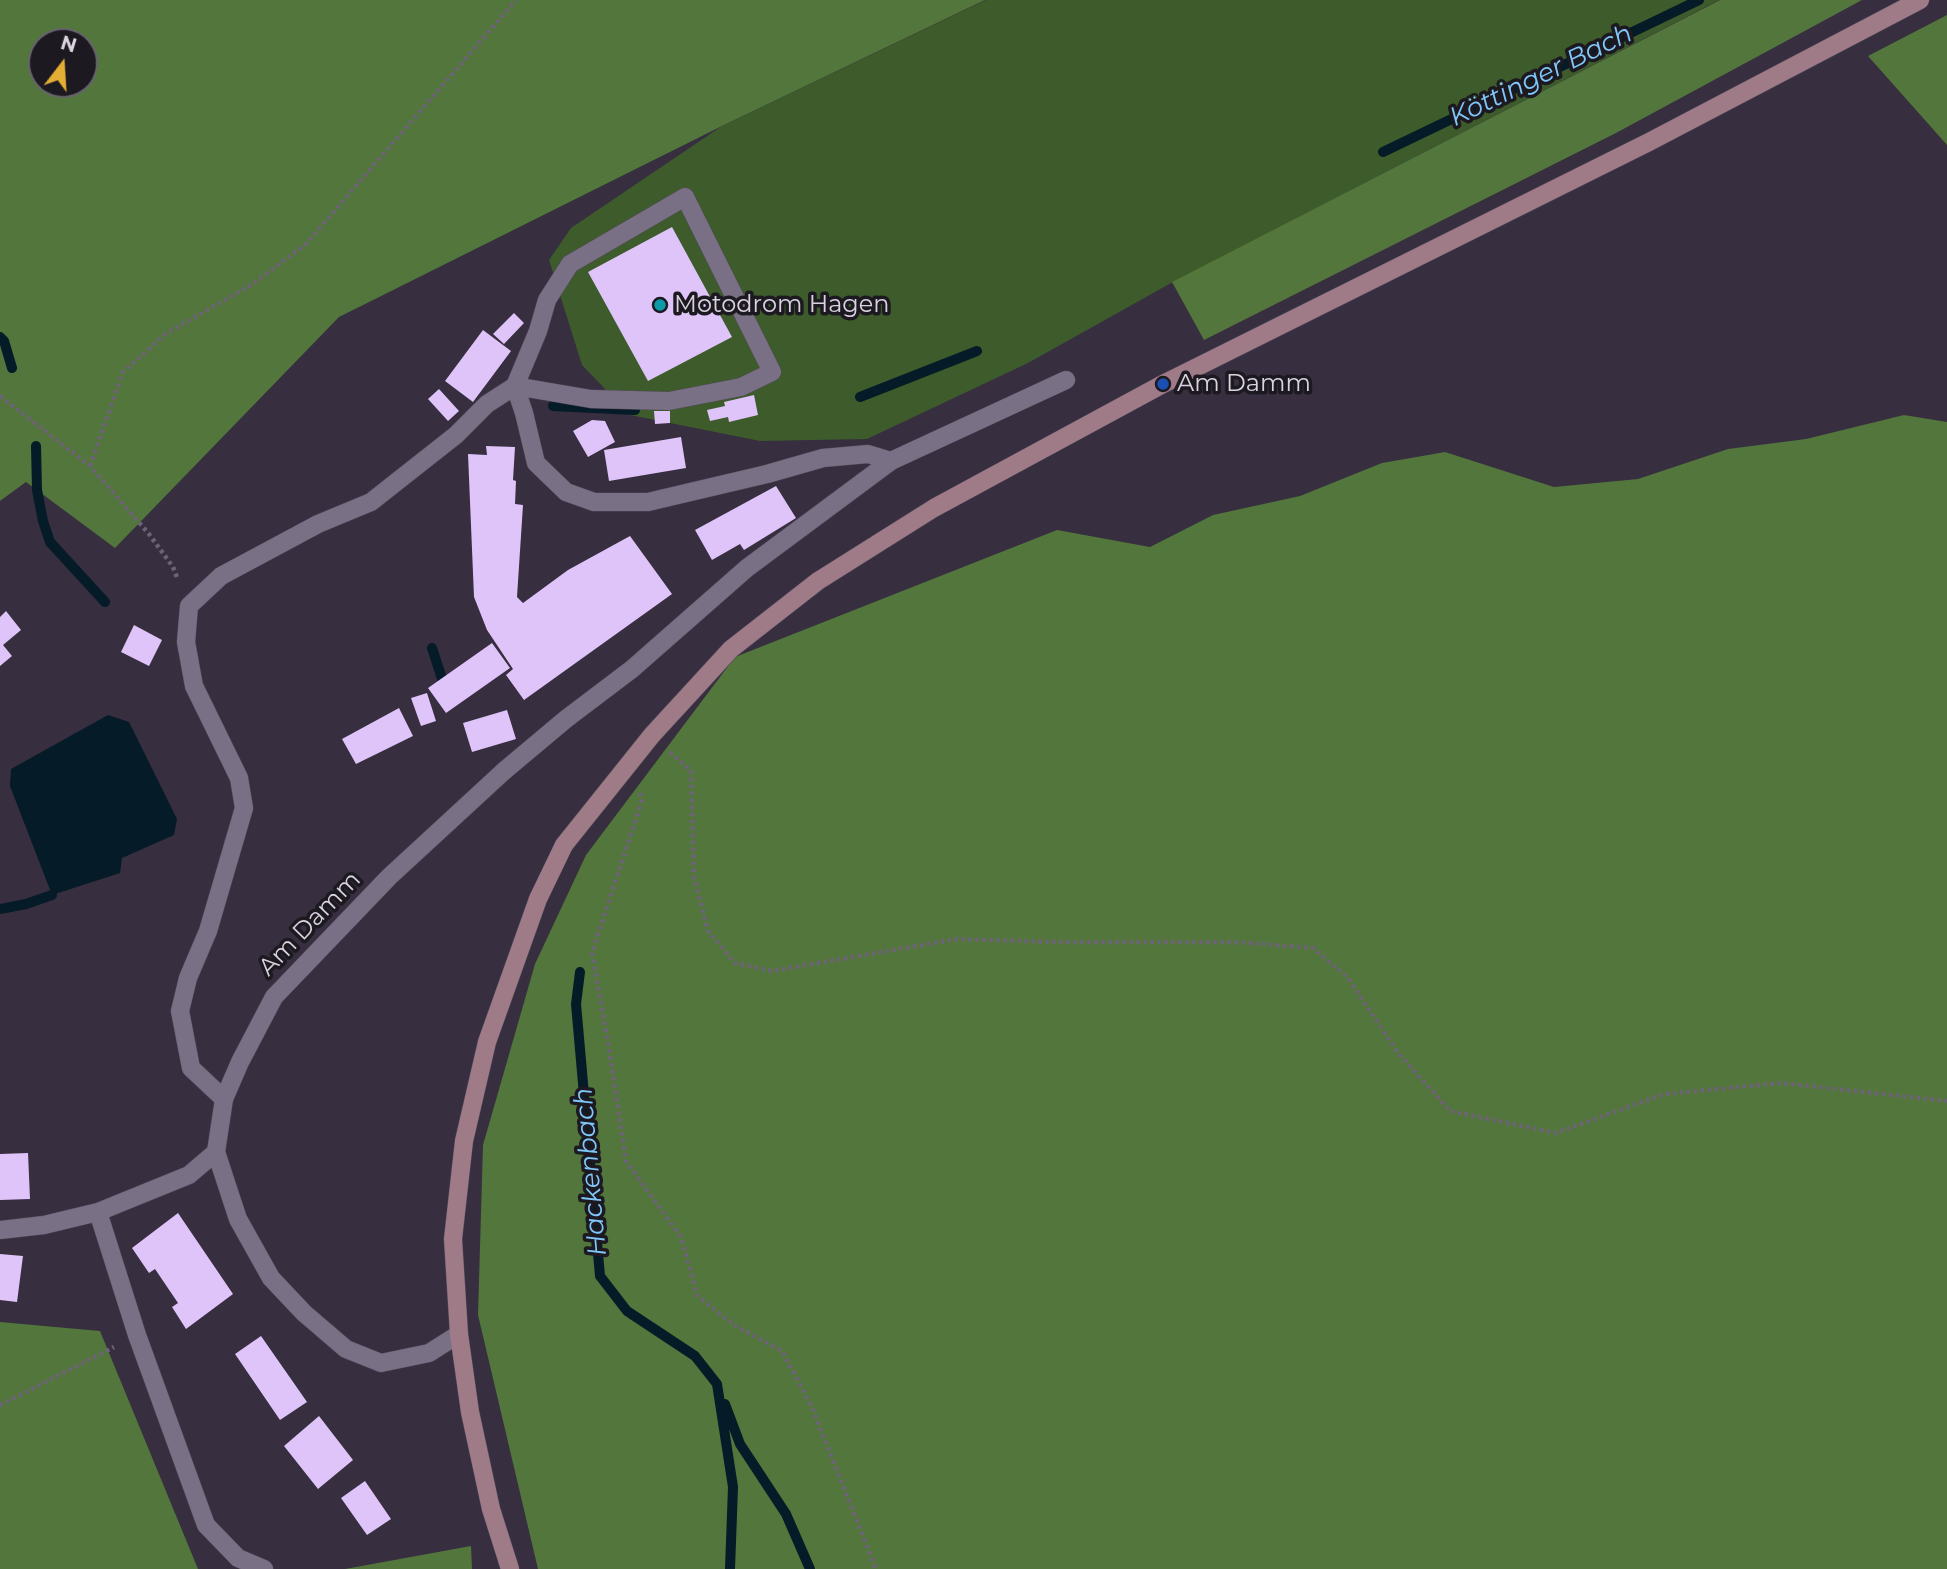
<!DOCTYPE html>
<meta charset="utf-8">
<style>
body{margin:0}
#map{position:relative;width:1947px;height:1569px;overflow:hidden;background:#372e40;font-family:Montserrat,sans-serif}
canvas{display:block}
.north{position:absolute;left:28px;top:28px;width:70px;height:70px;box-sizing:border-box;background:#1d1921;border:2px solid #68636d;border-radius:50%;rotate:17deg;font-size:19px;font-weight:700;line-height:28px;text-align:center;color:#d8d3df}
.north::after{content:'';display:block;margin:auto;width:24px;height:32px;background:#e3ae34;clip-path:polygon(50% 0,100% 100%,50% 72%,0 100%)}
</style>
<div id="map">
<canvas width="1947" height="1569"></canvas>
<div class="north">N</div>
</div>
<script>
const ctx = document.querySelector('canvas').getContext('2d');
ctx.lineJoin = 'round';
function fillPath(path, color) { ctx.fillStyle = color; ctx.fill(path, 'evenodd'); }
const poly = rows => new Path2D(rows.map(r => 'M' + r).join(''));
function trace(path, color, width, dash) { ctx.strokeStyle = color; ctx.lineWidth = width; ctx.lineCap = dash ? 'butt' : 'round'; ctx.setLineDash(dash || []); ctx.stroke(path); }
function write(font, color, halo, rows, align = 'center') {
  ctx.font = font + ' Montserrat,sans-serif'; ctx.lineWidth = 7; ctx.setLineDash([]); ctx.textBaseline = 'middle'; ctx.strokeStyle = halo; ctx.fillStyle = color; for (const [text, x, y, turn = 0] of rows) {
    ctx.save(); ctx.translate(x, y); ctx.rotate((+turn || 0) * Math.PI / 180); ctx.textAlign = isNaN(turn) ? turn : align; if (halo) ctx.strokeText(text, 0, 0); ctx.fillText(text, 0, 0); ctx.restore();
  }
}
fillPath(poly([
 [986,0,1719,0,1173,282,1028,363,867,439,760,441,630,415,582,365,549,260,571,228,722,126]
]), '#3d5b2b');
fillPath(poly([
 [0,0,985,0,724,125,339,317,115,548,26,482,0,501],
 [42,42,84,42,84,84,42,84],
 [1720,0,1862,0,1616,133,1204,340,1172,282],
 [1947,15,1947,145,1868,56],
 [1904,415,1947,422,1947,1569,538,1569,478,1315,483,1145,535,964,586,855,735,657,1057,530,1150,547,1213,515,1300,496,1382,463,1445,452,1554,487,1638,479,1728,449,1806,439],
 [0,1322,100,1331,198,1569,0,1569],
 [471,1546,472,1569,345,1569]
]), '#52763b');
fillPath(poly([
 [108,715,129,722,177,819,174,835,122,858,120,873,52,895,10,786,11,769]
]), '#051b28');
trace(poly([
 [1383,152,1699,0],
 [0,337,4,341,12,368],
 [860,397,977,351],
 [553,406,635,410],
 [36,446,37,490,43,521,50,542,105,602],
 [432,648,446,691],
 [0,909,26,904,52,895],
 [580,972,576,1004,600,1276,627,1311,695,1356,717,1384,733,1487,730,1569],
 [725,1404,740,1444,786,1514,810,1569]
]), '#051b28', 10);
fillPath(poly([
 [672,227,732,337,648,381,588,272],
 [514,313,524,323,504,344,493,334],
 [483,330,511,351,473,402,445,381],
 [439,389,459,411,448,421,428,399],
 [754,395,758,415,729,422,728,417,710,421,707,410,725,406,724,402],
 [654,411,670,411,670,423,655,424],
 [592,420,605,421,615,442,588,457,573,431],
 [681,437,686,468,609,481,604,450],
 [486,446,515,447,513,480,516,481,515,504,523,505,517,597,523,603,568,570,630,536,672,594,524,700,506,675,513,669,487,630,474,597,468,454,487,455],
 [776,486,796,518,744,550,740,544,712,560,695,530],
 [6,611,21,630,3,645,12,656,0,666,0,617],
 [134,625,162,640,149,666,121,652],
 [492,643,510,668,446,713,428,688],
 [427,693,436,721,421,726,411,698],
 [399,708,413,736,356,764,342,739],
 [507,710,516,739,472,752,463,723],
 [28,1153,30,1199,0,1200,0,1154],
 [178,1213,233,1294,186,1329,172,1307,178,1303,155,1269,149,1273,132,1248],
 [0,1254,23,1256,17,1302,0,1300],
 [261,1336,307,1402,280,1420,235,1354],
 [319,1416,353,1460,318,1489,284,1446],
 [365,1481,391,1519,367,1535,341,1498]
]), '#dfc4f9');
const lane = poly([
 [504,771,566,719,632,669,747,568,891,461,1066,380],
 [224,1099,191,1068,180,1011,188,978,208,931,244,808,239,778,194,686,186,642,189,606,221,576,318,524,371,502,456,435,487,404,515,386,538,331,547,300,570,264,685,197,772,372,741,387,669,401,591,399,515,386,524,413,536,463,566,492,594,502,648,502,767,474,823,458,868,454,891,461],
 [98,1212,137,1335,206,1525,238,1558,264,1569],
 [0,1230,44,1225,98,1212,189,1175,216,1152]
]);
const street = poly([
 [459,1334,429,1353,381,1363,346,1349,304,1313,271,1278,238,1219,216,1152,224,1099,240,1062,274,997,389,877,504,771]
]);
const secondary = poly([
 [510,1569,491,1509,470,1412,459,1334,453,1239,464,1141,487,1042,538,899,564,845,652,735,731,649,818,581,934,508,1163,384,1649,142,1920,0]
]);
trace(lane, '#534b5b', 19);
trace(street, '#534b5b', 19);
trace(secondary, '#534b5b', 19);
trace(poly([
 [0,396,90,466,149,534,173,567,178,580],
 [90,466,123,372,167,333,251,285,306,244,516,0],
 [670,752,691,771,694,877,708,931,735,963,772,971,957,939,1056,942,1236,942,1313,948,1348,978,1398,1053,1450,1111,1556,1133,1664,1094,1781,1083,1947,1101],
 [640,793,642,800,592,953,608,1042,626,1161,681,1237,697,1295,734,1325,782,1351,811,1405,876,1569],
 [0,1405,114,1347]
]), '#6c6474', 4.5, [3.5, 3.5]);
trace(lane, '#7a7085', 18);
trace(street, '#7a7085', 18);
trace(secondary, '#9f7b87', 18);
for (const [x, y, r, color] of [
 [660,305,7,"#0f9aa8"],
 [1163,384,7,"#1a4fb4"]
]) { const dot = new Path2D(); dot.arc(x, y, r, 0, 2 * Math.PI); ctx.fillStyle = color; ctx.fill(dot); trace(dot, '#1d1921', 2.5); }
write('24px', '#d8d3df', '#1d1921', [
 ["Motodrom Hagen",674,305],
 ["Am Damm",1177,384]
], 'left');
write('24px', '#d8d3df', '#1d1921', [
 ["Am Damm",310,924,-46]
]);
write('italic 26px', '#80c8fa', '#1d1921', [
 ["Köttinger Bach",1541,76,-26],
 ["Hackenbach",591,1172,-95]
]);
</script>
